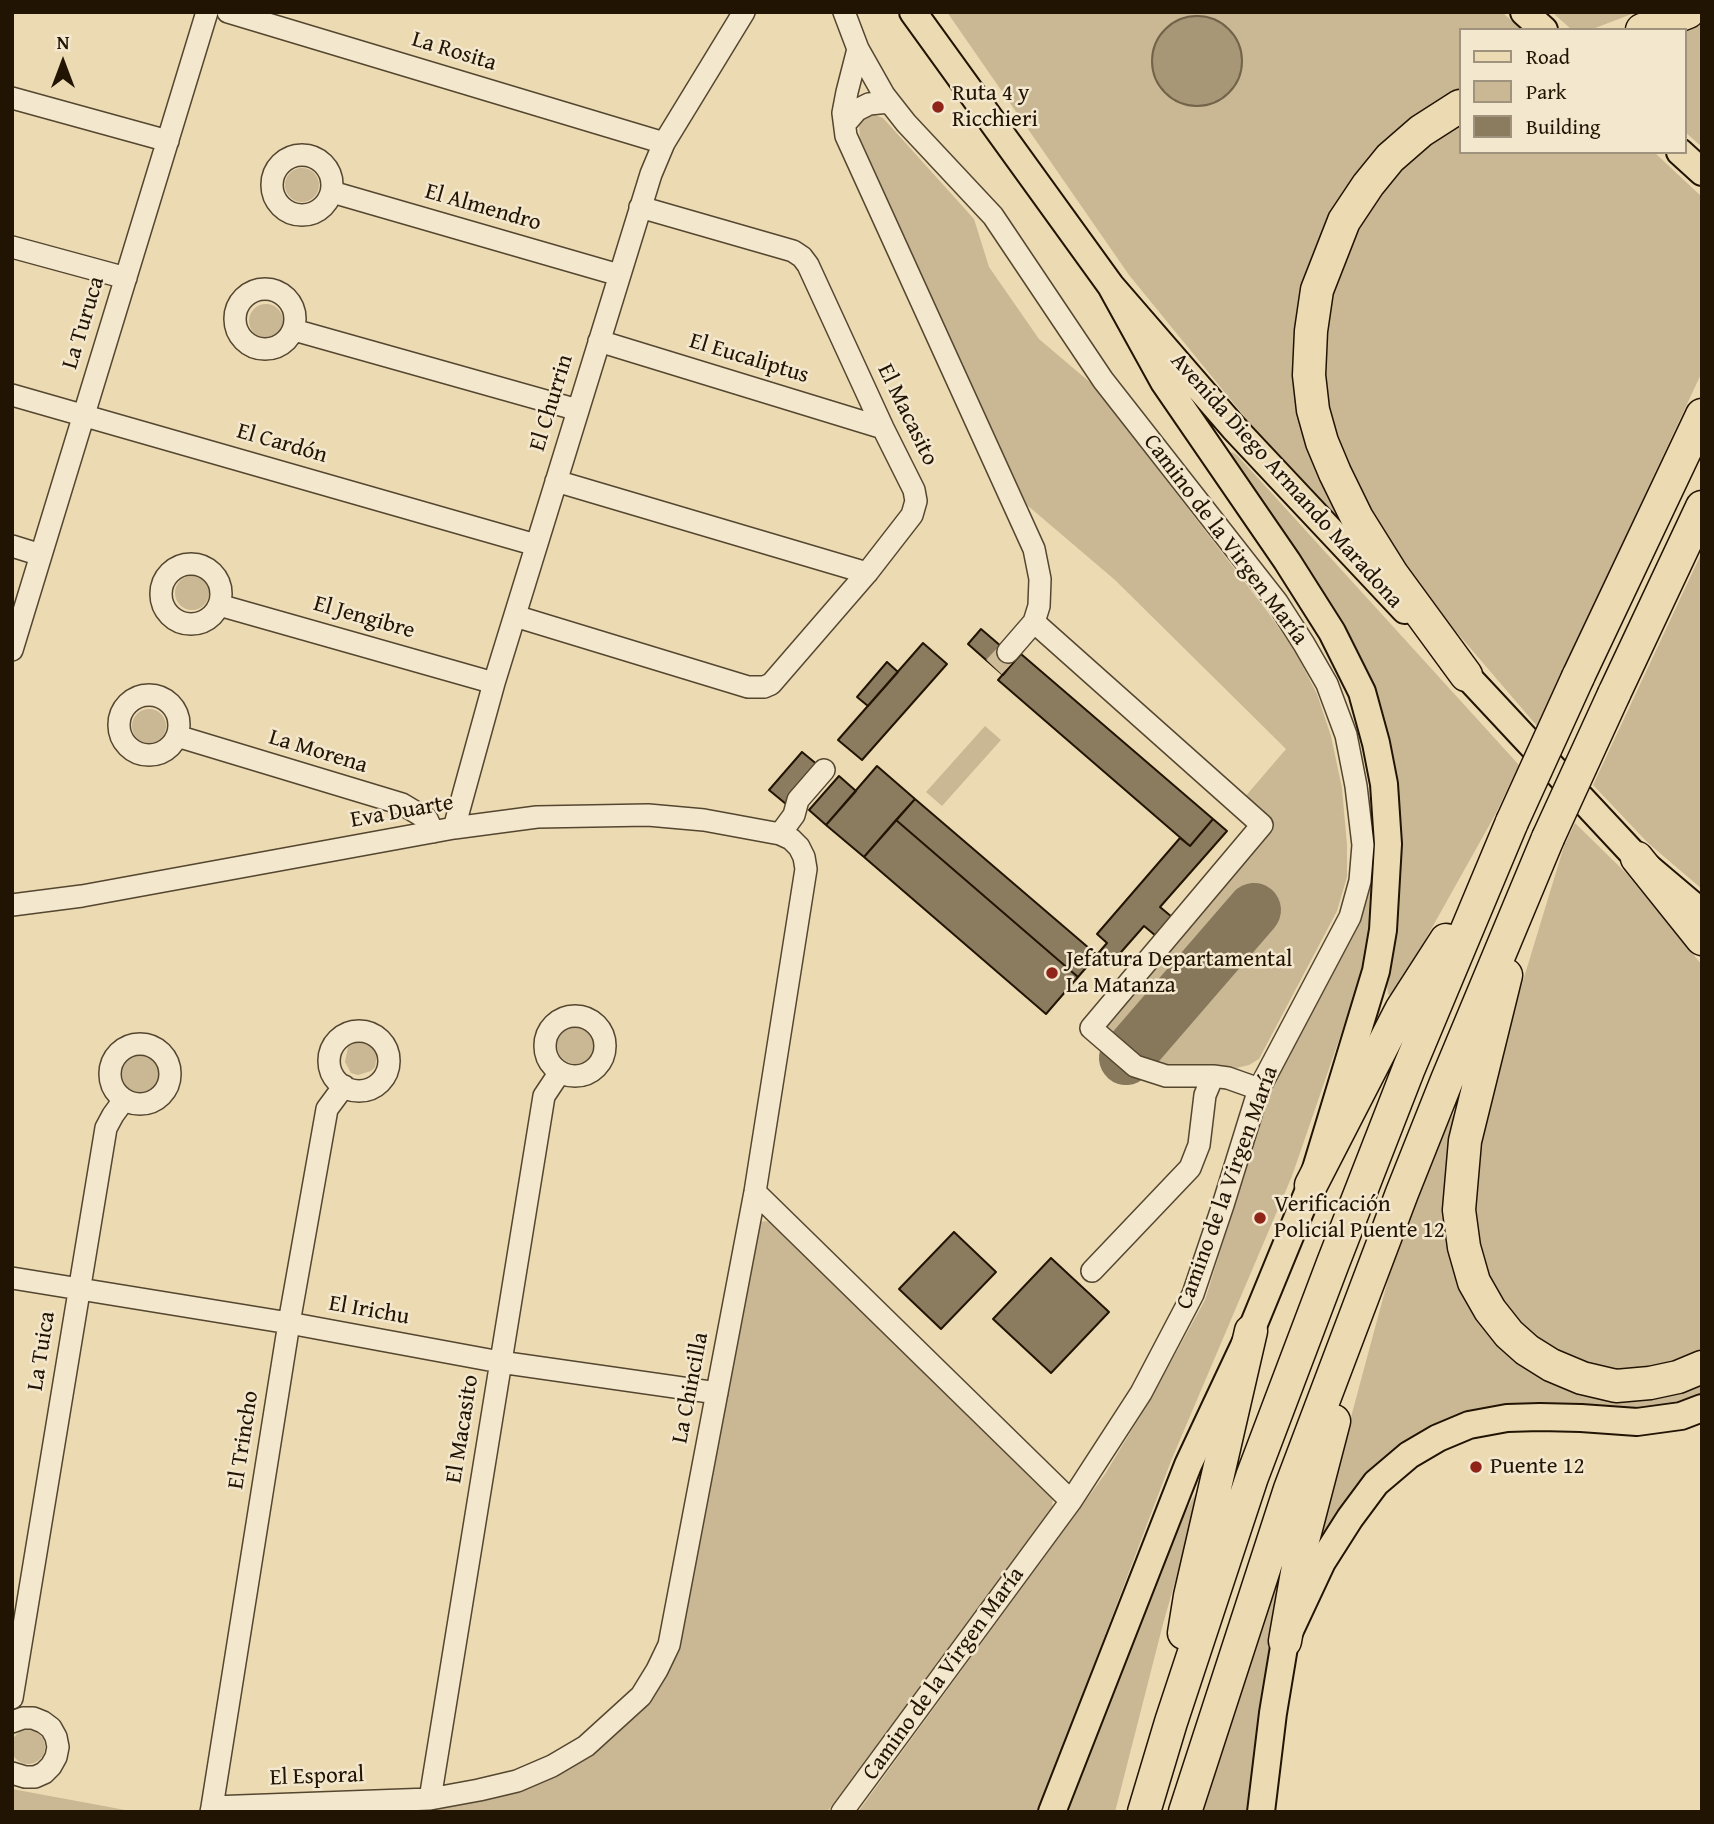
<!DOCTYPE html>
<meta charset="utf-8">
<style>
body{margin:0}
#map{position:relative;width:1714px;height:1824px;overflow:hidden;background:#ecdab3;font-family:"Gentium Book Plus",serif}
canvas{display:block}
.frame{position:absolute;inset:0;border:14px solid #221403;pointer-events:none}
.legend{position:absolute;left:1459px;top:28px;width:228px;height:126px;box-sizing:border-box;background:#f3e7ce;border:2px solid #9f937d;margin:0;padding:9px 12px;list-style:none;font-size:21px;color:#221403}
.legend li{display:flex;align-items:center;gap:14px;height:35px}
.legend b{width:35px;border:2px solid #9f937d}
.north{position:absolute;left:28px;top:28px;width:70px;height:70px;-webkit-text-stroke:5px #f3e7ce;paint-order:stroke;rotate:0deg;font-size:19px;font-weight:700;line-height:28px;text-align:center;color:#221403}
.north::after{content:'';display:block;margin:auto;width:24px;height:32px;background:#221403;clip-path:polygon(50% 0,100% 100%,50% 72%,0 100%)}
</style>
<div id="map">
<canvas width="1714" height="1824"></canvas>
<div class="frame"></div>
<ul class="legend">
<li><b style="height:9px;background:#ecdab3"></b>Road</li>
<li><b style="height:19px;background:#cab895"></b>Park</li>
<li><b style="height:19px;background:#8b7b5f"></b>Building</li>
</ul>
<div class="north">N</div>
</div>
<script>
const ctx = document.querySelector('canvas').getContext('2d');
ctx.lineJoin = 'round';
function fillPath(path, color) { ctx.fillStyle = color; ctx.fill(path, 'evenodd'); }
const poly = rows => new Path2D(rows.map(r => 'M' + r).join(''));
function trace(path, color, width, dash) { ctx.strokeStyle = color; ctx.lineWidth = width; ctx.lineCap = dash ? 'butt' : 'round'; ctx.setLineDash(dash || []); ctx.stroke(path); }
function write(font, color, halo, rows, align = 'center') {
  ctx.font = font + ' "Gentium Book Plus",serif'; ctx.lineWidth = 5; ctx.setLineDash([]); ctx.textBaseline = 'middle'; ctx.strokeStyle = halo; ctx.fillStyle = color; for (const [text, x, y, turn = 0] of rows) {
    ctx.save(); ctx.translate(x, y); ctx.rotate((+turn || 0) * Math.PI / 180); ctx.textAlign = isNaN(turn) ? turn : align; if (halo) ctx.strokeText(text, 0, 0); ctx.fillText(text, 0, 0); ctx.restore();
  }
}
fillPath(poly([
 [947,12,1502,12,1522,30,1460,30,1460,94,1303,287,1295,335,1293,380,1304,440,1326,487,1356,539,1257,432,1129,275],
 [1552,12,1637,12,1590,30,1572,30],
 [1702,18,1702,147,1684,131,1684,30],
 [867,115,875,115,883,118,974,219,989,267,1039,339,1092,384,1267,611,1296,653,1317,694,1331,736,1342,788,1347,845,1347,877,1337,911,1259,1059,1249,1065,1232,1069,1171,1069,1141,1059,1107,1030,1105,1024,1272,822,1244,798,1286,749,1115,580,1027,505,951,342,860,138,859,124],
 [1460,119,1460,152,1654,152,1702,197,1702,372,1537,726,1441,614,1392,551,1352,482,1332,435,1323,381,1329,292,1356,225,1400,166],
 '285 185a17 17 0 1 1 34 0a17 17 0 1 1-34 0Z',
 '249 321a17 17 0 1 1 34 0a17 17 0 1 1-34 0Z',
 [1232,452,1237,455,1519,765,1495,815,1396,992,1390,995,1388,994,1387,985,1396,932,1399,901,1400,844,1395,786,1231,460,1230,454],
 [1702,552,1702,889,1648,843,1593,785],
 '175 593a17 17 0 1 1 34 0a17 17 0 1 1-34 0Z',
 '132 726a17 17 0 1 1 34 0a17 17 0 1 1-34 0Z',
 [985,726,1001,740,942,806,926,792],
 [1575,823,1626,873,1702,965,1702,1355,1648,1372,1585,1369,1516,1328,1472,1245,1474,1142,1564,846],
 [1374,869,1373,898,1363,970,1292,1176,1171,1461,1038,1812,858,1812,1081,1507,1105,1474,1150,1400,1205,1300,1269,1094,1360,923,1368,897],
 '557 1045a19 19 0 1 1 38 0a19 19 0 1 1-38 0Z',
 [358,1041,370,1044,375,1048,377,1054,375,1067,371,1071,358,1075,351,1073,345,1062,348,1047],
 '122 1074a19 19 0 1 1 38 0a19 19 0 1 1-38 0Z',
 [1454,1113,1456,1113,1456,1247,1546,1373,1702,1380,1702,1397,1678,1406,1635,1412,1467,1413,1324,1536,1321,1535,1320,1532,1389,1276,1441,1135],
 [766,1221,771,1223,1053,1496,1052,1509,827,1812,349,1812,521,1790,649,1702,757,1228,761,1222],
 [1195,1494,1191,1526,1163,1624,1115,1812,1065,1812,1180,1522],
 [1292,1527,1248,1812,1199,1812],
 '11 1747a17 17 0 1 1 34 0a17 17 0 1 1-34 0Z',
 [12,1789,136,1812,12,1812]
]), '#cab895');
const water = poly([
 '1152 61a45 45 0 1 1 90 0a45 45 0 1 1-90 0Z'
]);
fillPath(water, '#a79777');
trace(water, '#726349', 2);
trace(poly([
 [1126,1058,1254,910]
]), '#87775b', 54);
const building = poly([
 [981,629,1016,659,1003,675,968,644,981,629],
 [923,643,947,664,862,760,838,740,923,643],
 [1021,654,1213,819,1190,846,998,680,1021,654],
 [887,662,898,672,868,706,857,697,887,662],
 [802,752,819,766,786,804,769,790,802,752],
 [877,766,915,799,864,857,826,825,877,766],
 [839,776,856,791,826,825,809,810,839,776],
 [915,799,1097,955,1078,977,896,820,915,799],
 [1213,819,1227,831,1160,907,1172,917,1156,936,1144,926,1108,967,1095,957,1107,943,1097,934,1180,838,1190,846,1213,819],
 [896,820,1078,977,1046,1014,864,857,896,820],
 [954,1232,996,1272,941,1329,899,1289,954,1232],
 [1051,1258,1109,1312,1051,1373,993,1319,1051,1258]
]);
fillPath(building, '#8b7b5f');
trace(building, '#221403', 2);
trace(poly([
 [994,667,1008,652]
]), '#cebc99', 21, [21, 10]);
const minor = poly([
 [228,12,664,143],
 [858,49,847,92,843,113,846,136,1034,549,1040,579,1039,606,1034,622,1262,825,1091,1028,1135,1066,1166,1076,1213,1076,1228,1078,1259,1089],
 [12,98,168,141],
 [845,124,857,110,869,104,889,102],
 '272 185a30 30 0 1 1 60 0a30 30 0 1 1-60 0Z',
 [332,192,619,275],
 [12,247,126,278],
 '235 319a30 30 0 1 1 60 0a30 30 0 1 1-60 0Z',
 [294,330,578,410],
 [599,341,883,428],
 [12,395,536,545],
 [556,481,867,573],
 [12,546,41,555],
 '161 594a30 30 0 1 1 60 0a30 30 0 1 1-60 0Z',
 [219,605,494,683],
 [515,616,748,687,764,687,771,684,867,573,912,515,916,501,914,490,883,428,808,265,802,257,793,251,640,207],
 [12,650,207,12],
 [1008,652,1034,622],
 '119 725a30 30 0 1 1 60 0a30 30 0 1 1-60 0Z',
 [177,736,402,804,427,819,433,832],
 [454,828,494,683,651,174,664,143,744,12],
 [780,834,794,815,798,800,824,770],
 [12,905,82,896,454,828,537,817,648,815,704,820,780,834,791,839,799,847,804,857,806,869,755,1192,669,1645,657,1670,641,1696,586,1746,552,1766,517,1781,479,1790,430,1799,212,1807,211,1812],
 '545 1046a30 30 0 1 1 60 0a30 30 0 1 1-60 0Z',
 '329 1061a30 30 0 1 1 60 0a30 30 0 1 1-60 0Z',
 '110 1074a30 30 0 1 1 60 0a30 30 0 1 1-60 0Z',
 [755,1192,1071,1501],
 [1092,1271,1190,1168,1199,1145,1205,1095,1213,1076],
 [12,1278,289,1323,500,1362,717,1393],
 [12,1698,106,1128,113,1115,124,1100],
 [12,1722,23,1718,33,1718,43,1722,51,1728,56,1737,58,1747,56,1757,51,1766,44,1773,35,1777,25,1777,12,1773],
 [430,1799,544,1096,560,1072],
 [212,1807,289,1323,327,1109,344,1086],
 [842,1812,1071,1501,1141,1393,1193,1294,1223,1205,1259,1089,1350,917,1360,881,1363,845,1356,786,1346,735,1327,684,1304,644,1277,602,1103,380,993,216,906,123,884,95,858,49,844,12]
]);
const major = poly([
 [913,12,1111,286,1234,428,1405,610],
 [1524,12,1544,30],
 [1680,152,1702,172],
 [1453,661,1637,858,1702,913],
 [1052,1812,1188,1465,1251,1331,1311,1185,1376,971,1383,930,1388,844,1384,784,1376,743,1362,692,1332,632,1287,561,1164,382,1111,286],
 [1261,1812,1273,1713,1285,1641,1322,1562,1350,1518,1376,1483,1409,1455,1438,1438,1469,1425,1507,1418,1540,1417,1581,1418,1637,1422,1681,1416,1702,1408]
]);
const highway = poly([
 [1642,30,1688,12],
 [1460,106,1421,131,1390,158,1368,185,1344,221,1317,290,1311,331,1309,375,1313,410,1322,442,1335,473,1357,518,1392,574,1466,675],
 [1578,677,1702,415],
 [1614,694,1702,507],
 [1637,858,1702,939],
 [1506,975,1465,1141,1459,1210,1464,1247,1474,1282,1490,1310,1509,1334,1527,1350,1551,1365,1582,1378,1616,1386,1650,1383,1678,1377,1702,1367],
 [1311,1185,1401,1010,1446,940],
 [1184,1633,1190,1596,1251,1331],
 [1285,1641,1302,1544,1334,1421],
 [1144,1812,1171,1722,1252,1477,1333,1263,1409,1068,1512,822],
 [1185,1812,1290,1489,1402,1193,1447,1080,1548,838]
]);
trace(minor, '#54462f', 24);
trace(major, '#221403', 30);
trace(highway, '#221403', 35);
trace(minor, '#f3e7ce', 21);
trace(major, '#ecdab3', 26);
trace(highway, '#ecdab3', 32);
const highwayBridge = poly([
 [1512,822,1578,677],
 [1548,838,1614,694]
]);
trace(highwayBridge, '#221403', 35, []);
trace(highwayBridge, '#ecdab3', 32);
for (const [x, y, r, color] of [
 [938,107,7,"#8f2418"],
 [1052,973,7,"#8f2418"],
 [1260,1218,7,"#8f2418"],
 [1476,1467,7,"#8f2418"]
]) { const dot = new Path2D(); dot.arc(x, y, r, 0, 2 * Math.PI); ctx.fillStyle = color; ctx.fill(dot); trace(dot, '#f3e7ce', 2.5); }
write('23px', '#221403', '#f3e7ce', [
 ["La Rosita",454,52,17],
 ["El Almendro",483,208,16],
 ["La Turuca",84,323,-73],
 ["El Eucaliptus",749,359,17],
 ["El Churrin",552,403,-73],
 ["El Macasito",907,415,64],
 ["El Cardón",282,444,16],
 ["Avenida Diego Armando Maradona",1286,481,48],
 ["Camino de la Virgen María",1225,540,53],
 ["El Jengibre",364,618,16],
 ["La Morena",318,752,17],
 ["Eva Duarte",402,812,-10],
 ["Camino de la Virgen María",1228,1188,-70],
 ["El Irichu",369,1311,10],
 ["La Tuica",42,1351,-81],
 ["La Chincilla",691,1388,-79],
 ["El Macasito",463,1429,-81],
 ["El Trincho",244,1440,-81],
 ["Camino de la Virgen María",944,1674,-54],
 ["El Esporal",317,1777,-2]
]);
write('23px', '#221403', '#f3e7ce', [
 ["Ruta 4 y",952,94],
 ["Ricchieri",952,120],
 ["Jefatura Departamental",1066,960],
 ["La Matanza",1066,986],
 ["Verificación",1274,1205],
 ["Policial Puente 12",1274,1231],
 ["Puente 12",1490,1467]
], 'left');
</script>
